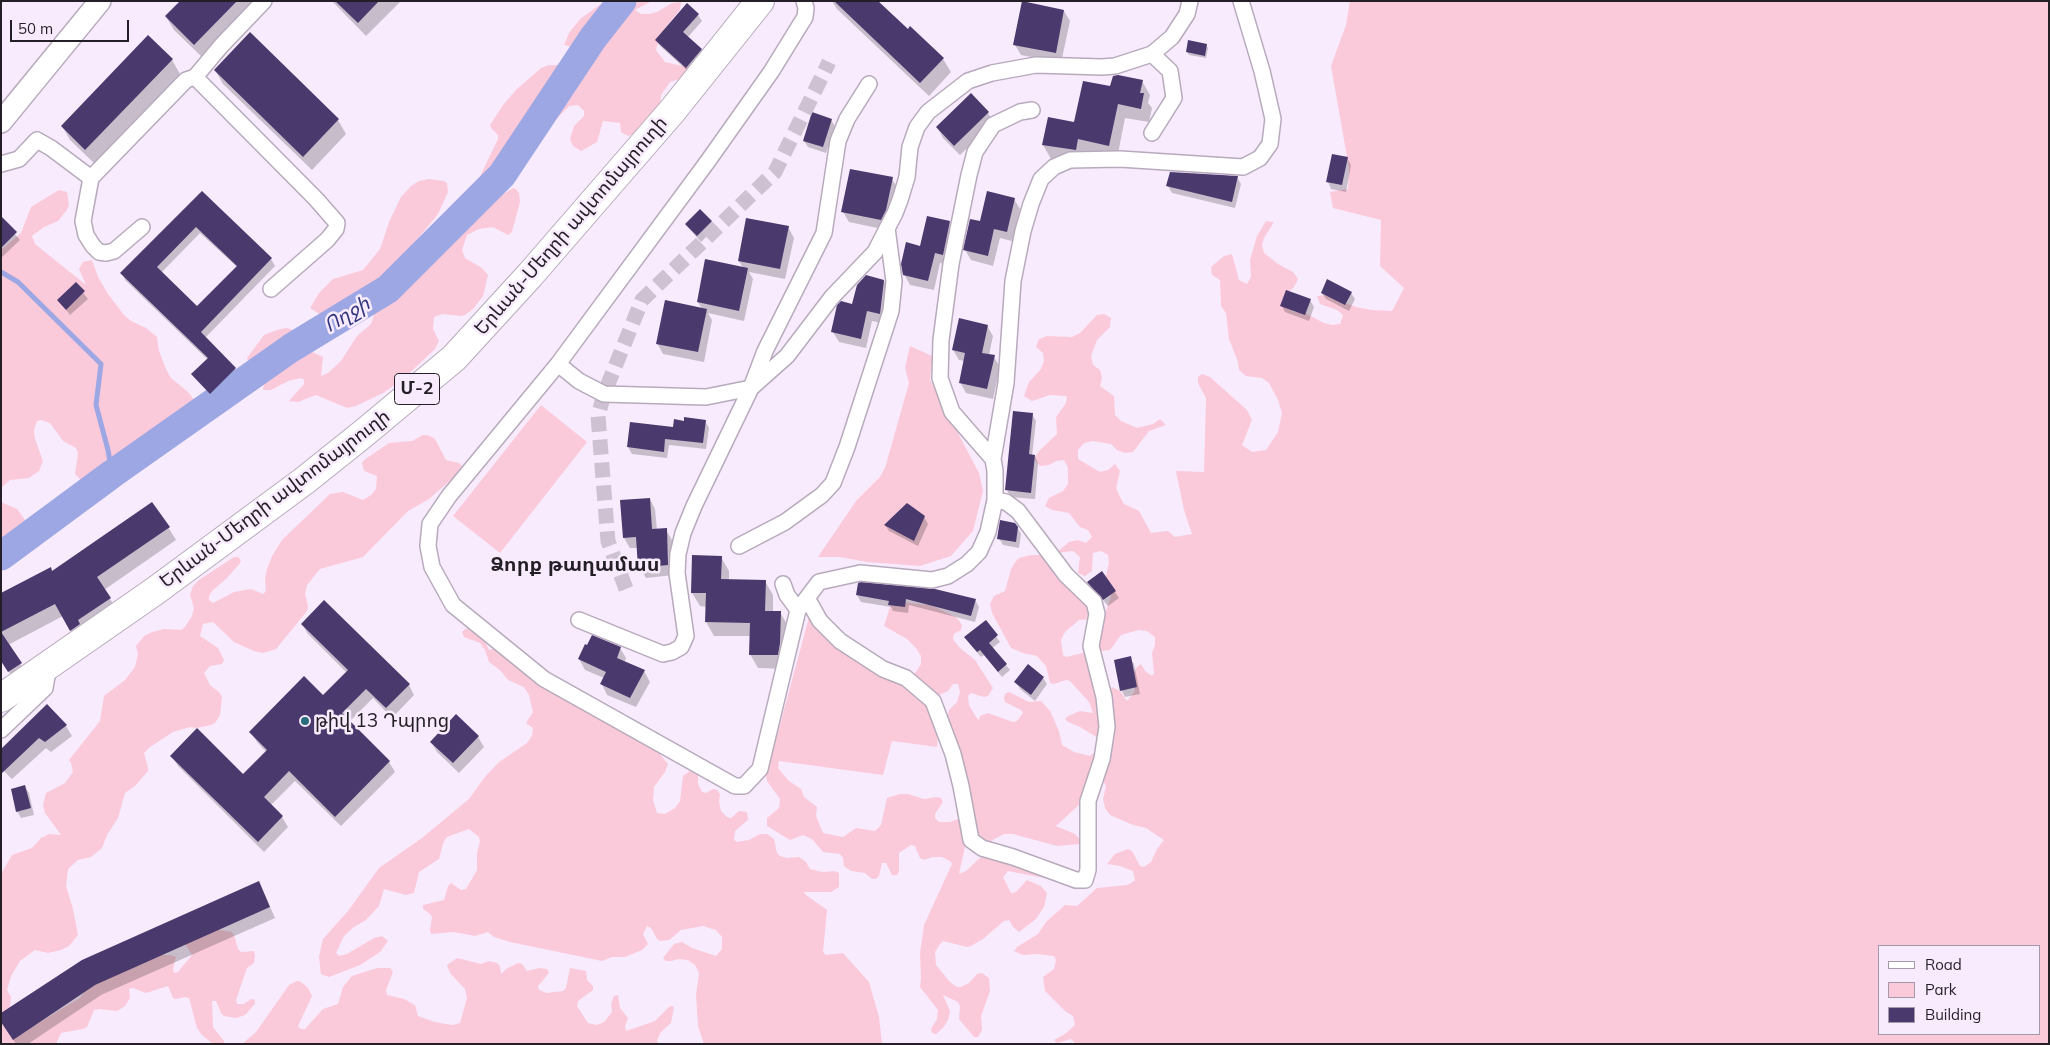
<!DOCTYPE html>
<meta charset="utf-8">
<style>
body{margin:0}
#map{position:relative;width:2050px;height:1045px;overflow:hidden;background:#f8ebfd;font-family:Mulish,sans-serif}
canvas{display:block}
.frame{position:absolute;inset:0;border:2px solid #241f26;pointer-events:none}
.legend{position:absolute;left:1878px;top:945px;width:162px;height:90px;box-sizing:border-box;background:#f8ebfd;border:1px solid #a399a7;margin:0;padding:6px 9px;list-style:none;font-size:15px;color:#241f26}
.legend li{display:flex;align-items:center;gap:10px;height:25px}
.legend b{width:25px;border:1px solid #a399a7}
.scale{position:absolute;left:10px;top:20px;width:119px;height:22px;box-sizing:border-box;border:2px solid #241f26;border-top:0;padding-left:6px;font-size:15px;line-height:18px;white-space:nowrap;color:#241f26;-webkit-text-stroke:4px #f8ebfd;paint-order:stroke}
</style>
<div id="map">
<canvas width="2050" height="1045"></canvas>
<div class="frame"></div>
<ul class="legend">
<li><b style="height:6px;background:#fff"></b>Road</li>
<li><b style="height:14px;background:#fbcada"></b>Park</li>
<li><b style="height:14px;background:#49396d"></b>Building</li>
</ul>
<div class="scale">50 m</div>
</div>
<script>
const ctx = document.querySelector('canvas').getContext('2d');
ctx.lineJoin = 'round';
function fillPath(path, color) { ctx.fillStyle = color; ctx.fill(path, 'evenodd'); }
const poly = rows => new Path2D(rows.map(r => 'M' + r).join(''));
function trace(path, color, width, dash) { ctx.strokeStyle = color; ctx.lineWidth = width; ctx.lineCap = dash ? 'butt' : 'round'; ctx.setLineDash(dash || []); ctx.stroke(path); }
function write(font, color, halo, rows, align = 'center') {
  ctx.font = font + ' Mulish,"Noto Sans Armenian",sans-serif'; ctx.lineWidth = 5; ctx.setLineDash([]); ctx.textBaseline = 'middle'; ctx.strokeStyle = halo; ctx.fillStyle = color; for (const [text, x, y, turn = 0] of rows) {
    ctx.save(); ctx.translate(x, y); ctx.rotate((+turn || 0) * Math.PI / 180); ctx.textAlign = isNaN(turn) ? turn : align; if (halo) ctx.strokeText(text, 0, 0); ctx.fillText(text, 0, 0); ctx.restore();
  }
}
fillPath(poly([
 [605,1,652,1,635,10,641,14,649,14,657,12,672,3,681,2,680,10,665,28,657,46,656,50,665,62,691,68,683,78,670,82,661,95,660,108,634,134,628,136,621,132,620,123,603,121,597,142,581,151,573,146,570,139,574,126,584,116,584,111,578,105,569,106,545,131,513,158,503,171,498,189,499,193,502,195,513,188,516,189,519,193,520,202,512,232,508,235,493,227,479,229,467,235,462,250,465,258,482,268,488,275,483,296,473,309,465,315,461,316,442,314,434,317,433,329,439,341,435,349,402,380,383,393,356,406,347,408,316,395,298,402,289,401,304,384,304,380,301,378,288,381,271,390,263,390,268,364,265,360,261,360,252,362,248,361,247,358,264,335,277,330,286,328,294,330,302,347,323,357,321,376,328,373,341,361,357,336,371,324,375,312,371,309,357,306,332,316,321,315,310,308,319,293,333,279,363,270,380,249,389,222,401,197,411,186,419,181,429,179,444,181,447,183,448,192,438,214,407,252,397,261,383,284,381,293,383,302,386,305,394,287,434,243,463,200,471,195,498,139,498,135,492,129,490,125,503,105,516,90,541,68,549,65,562,65,575,62,604,41,616,24,617,19,613,16,609,17,601,21,577,45,572,47,564,45,569,33,580,19],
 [1350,1,2049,1,2049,1044,1076,1044,1071,1039,1057,1043,1054,1040,1065,1034,1075,1025,1073,1016,1065,1011,1045,991,1043,977,1054,969,1056,960,1054,956,1036,954,1023,955,1014,951,1017,947,1038,934,1046,922,1065,905,1077,906,1097,888,1127,885,1131,883,1135,880,1133,871,1120,866,1107,864,1115,854,1128,849,1132,851,1140,866,1144,867,1151,862,1157,849,1164,840,1146,828,1133,825,1110,815,1105,808,1103,799,1106,786,1102,779,1084,795,1080,804,1056,826,1075,834,1081,840,1080,844,1057,846,1013,834,1004,834,987,843,966,842,959,874,966,871,985,853,1060,881,1008,871,1003,877,1011,893,1016,892,1027,880,1041,886,1047,893,1044,907,1036,919,1019,932,1013,927,1009,920,1004,921,983,939,971,946,967,947,943,941,940,944,935,952,936,965,950,982,957,987,961,987,969,983,977,974,982,973,989,978,990,991,981,1016,982,1030,978,1037,974,1037,959,1019,960,1006,958,1002,943,995,950,1011,948,1020,943,1028,936,1034,932,1033,931,1029,937,1019,938,1010,920,987,921,979,920,953,924,925,952,864,950,861,942,857,933,857,924,860,920,858,915,846,911,845,899,853,899,871,897,875,892,875,886,863,882,863,879,876,876,879,872,879,865,873,851,871,844,866,843,858,840,854,823,852,812,839,803,835,790,840,767,826,767,818,779,808,780,799,767,781,765,769,770,762,809,617,846,654,914,675,921,664,921,656,916,648,907,639,884,626,890,607,896,601,918,604,930,605,950,614,957,618,962,625,961,630,954,634,953,639,959,647,975,660,993,688,988,696,984,697,971,693,968,696,969,705,976,717,979,720,980,716,988,713,1013,722,1017,721,1023,713,1021,710,1005,702,1004,698,1005,694,1009,692,1029,702,1041,701,1050,711,1059,731,1062,745,1074,752,1090,756,1097,751,1098,738,1080,727,1068,722,1065,719,1068,716,1080,711,1093,713,1089,702,1070,681,1066,680,1054,684,1050,683,1046,666,1037,656,1023,653,1011,648,992,613,990,604,994,596,1005,591,1011,569,1016,561,1019,558,1031,555,1040,555,1076,595,1089,598,1091,619,1079,620,1065,632,1061,640,1063,655,1066,657,1083,653,1087,654,1109,695,1112,687,1120,691,1127,701,1135,691,1132,675,1137,667,1141,664,1145,671,1152,676,1154,673,1152,653,1155,645,1155,637,1147,631,1138,630,1121,635,1110,650,1101,651,1095,645,1111,596,1105,580,1109,563,1108,555,1101,551,1093,553,1092,571,1085,576,1078,573,1080,557,1073,551,1056,553,1069,542,1078,540,1086,543,1092,537,1088,530,1080,527,1069,513,1052,510,1045,506,1049,498,1063,491,1068,484,1068,468,1064,460,1056,461,1049,465,1040,466,1034,459,1039,451,1057,434,1056,417,1066,403,1067,396,1050,395,1032,401,1024,396,1029,382,1041,369,1044,361,1043,353,1036,347,1039,339,1047,336,1072,337,1080,333,1097,315,1104,314,1111,318,1110,327,1097,340,1091,356,1093,365,1100,370,1102,378,1100,386,1114,396,1115,415,1121,421,1137,428,1153,424,1160,419,1166,425,1149,431,1133,452,1125,453,1117,450,1111,444,1093,441,1084,443,1078,450,1078,459,1100,472,1108,470,1115,464,1120,471,1116,488,1120,497,1124,504,1139,511,1151,533,1168,531,1175,537,1192,534,1184,510,1176,471,1204,472,1206,398,1198,383,1198,377,1202,374,1210,377,1247,410,1252,420,1242,445,1252,452,1266,450,1278,432,1282,413,1278,400,1269,383,1262,378,1246,376,1239,370,1238,362,1229,339,1226,313,1221,306,1220,280,1212,275,1211,267,1224,256,1232,254,1239,280,1247,284,1251,277,1250,260,1257,236,1266,221,1274,222,1264,238,1262,245,1264,253,1278,264,1293,272,1298,279,1294,287,1287,293,1282,300,1286,307,1294,312,1303,312,1324,323,1332,325,1340,324,1343,315,1337,310,1320,304,1317,296,1325,295,1356,307,1372,310,1392,311,1404,288,1380,266,1381,220,1333,208,1330,192,1348,189,1349,168,1331,66,1346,25],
 [953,684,958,684,960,692,957,702,949,710,947,718,964,812,958,819,950,822,939,822,935,818,935,814,943,802,941,798,936,797,924,799,908,794,900,794,887,798,881,825,875,831,856,828,843,837,823,833,816,816,817,807,804,797,801,789,789,781,778,768,779,761,883,775,892,741,937,747,938,727,935,697,948,691],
 [1879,946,2039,946,2039,1034,1879,1034],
 [59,190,67,192,69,205,67,210,58,221,44,227,32,236,35,244,86,285,79,269,83,262,92,260,98,277,108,294,124,315,131,321,146,328,157,337,159,351,166,369,171,378,188,392,195,401,196,405,193,410,186,415,161,428,146,434,136,443,126,447,85,481,81,480,75,474,78,453,76,448,63,441,50,423,41,420,37,421,34,430,35,439,43,461,39,471,29,478,10,480,1,488,1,250,21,233,31,207],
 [910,346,932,356,930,380,979,473,983,491,973,531,951,556,920,566,867,562,840,557,818,557,856,501,880,477,885,468,909,383,905,368],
 [541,405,587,442,500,553,453,516],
 [423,435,428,435,435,439,446,460,459,463,462,466,461,471,429,499,408,511,363,557,320,569,307,585,305,594,308,606,307,611,276,649,263,653,254,651,234,642,213,622,203,624,200,636,218,648,224,660,222,664,210,666,204,673,210,685,220,693,222,697,220,715,215,723,211,725,197,728,190,727,173,732,150,747,144,753,148,767,148,771,136,785,125,793,118,818,107,835,102,848,91,857,78,860,68,869,66,886,73,909,78,935,69,946,61,950,48,953,35,950,20,961,11,976,7,990,11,997,9,1015,18,1035,80,998,88,987,160,955,171,955,176,957,173,969,174,973,178,972,192,955,185,944,214,929,232,932,234,935,238,949,241,952,254,951,255,955,254,963,247,968,236,1000,237,1004,244,1004,251,999,255,1000,255,1004,245,1015,236,1018,224,1016,221,1013,216,1001,212,1001,213,1027,224,1041,224,1044,213,1044,202,1035,197,1028,189,998,185,997,176,999,173,998,168,986,146,993,133,988,129,989,130,998,125,1006,117,1011,99,1009,94,1010,87,1027,83,1029,61,1033,56,1044,1,1044,1,874,12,855,32,848,41,838,49,834,61,835,45,813,43,805,46,793,65,783,73,772,71,763,69,760,100,721,104,696,125,680,135,667,138,654,136,646,144,636,152,632,164,629,181,630,185,627,192,616,194,608,190,595,193,586,199,580,234,557,238,557,241,560,240,563,227,578,212,591,209,596,209,600,213,603,234,592,251,589,263,594,266,591,265,578,267,569,272,556,282,540,330,494,343,492,363,500,371,495,376,489,377,476,364,471,362,463,364,460,389,443,412,441],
 [1,502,17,509,25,520,25,525,21,532,14,538,1,539],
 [470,628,483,637,489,650,501,646,654,747,668,764,665,772,654,787,653,800,657,813,665,814,675,808,680,801,683,776,690,771,698,775,698,784,702,792,706,793,713,789,717,790,720,794,719,802,721,811,727,817,731,818,739,811,747,812,748,820,735,831,734,840,737,842,749,840,760,834,767,834,774,839,777,853,780,856,787,858,799,857,806,862,810,869,822,872,835,871,839,873,839,887,831,892,804,892,806,895,827,910,823,952,826,955,843,953,869,982,879,1017,882,1044,704,1044,698,1026,696,995,699,973,695,965,688,960,679,959,671,961,666,961,663,958,674,944,682,942,692,948,716,956,722,949,722,937,716,930,703,926,681,930,669,940,660,941,657,939,651,928,647,926,643,934,648,944,642,950,625,957,612,957,602,961,510,942,494,937,488,932,475,936,454,932,431,934,430,930,432,917,430,914,423,909,423,905,444,900,448,886,451,883,461,890,466,889,477,870,477,853,480,841,479,837,469,829,447,837,444,841,439,859,419,872,414,893,406,895,384,889,379,906,366,920,354,927,344,936,336,953,339,956,347,954,374,938,382,936,388,941,380,952,360,965,329,977,321,974,319,957,323,939,348,911,379,868,422,838,469,799,484,778,499,762,527,743,532,736,533,728,526,723,533,712,529,695,524,687,508,680,500,670,489,662,485,650,480,643,464,637,462,632,465,629],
 [457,958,481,964,489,961,497,963,500,966,501,974,506,969,518,963,522,964,527,971,539,968,547,969,549,973,538,986,539,990,547,993,563,991,566,988,570,968,586,971,587,980,593,986,593,990,578,1001,577,1006,588,1023,597,1025,604,1022,612,1012,611,1004,614,996,618,995,620,1008,628,1018,625,1026,626,1031,655,1021,670,1006,674,1007,671,1023,661,1032,657,1040,658,1044,242,1044,256,1032,289,985,297,981,301,982,308,988,312,996,298,1026,301,1029,305,1029,323,1009,338,1004,343,987,352,976,377,968,390,968,393,972,386,990,387,995,404,999,415,1005,418,1016,435,1022,452,1025,460,1023,467,998,465,989,450,973,447,965]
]), '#fbcada');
fillPath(poly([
 [181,1,258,1,203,58,174,30,166,17],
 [332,1,401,1,366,36],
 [832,1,876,1,908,31,943,59,951,72,929,96,837,9],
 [1064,11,1070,21,1061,63,1021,55,1015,45],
 [698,15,702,21,688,37,701,49,705,56,691,74,660,46,656,40],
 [250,34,338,120,346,134,312,170,223,84,215,70],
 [1206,45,1208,48,1206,58,1189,55,1187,52],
 [172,60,180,74,94,163,70,140,62,126],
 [1142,81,1150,95,1148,103,1152,108,1149,122,1125,118,1117,159,1083,164,1051,159,1043,145,1075,124,1111,88],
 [988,113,994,123,960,155,943,138,937,127],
 [831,120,835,126,826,153,808,147,804,141],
 [1347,158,1351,165,1346,192,1331,189,1328,182],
 [1237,177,1241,184,1235,208,1172,193,1168,186],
 [892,179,898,189,887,230,849,222,843,212],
 [202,193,271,259,275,266,205,338,235,369,239,376,214,399,193,374,208,360,125,280,122,273],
 [200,233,237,267,197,308,161,273],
 [1014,199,1020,209,1012,241,1000,238,993,266,971,260,965,250,981,223],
 [1,218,20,240,1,258],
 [711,221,715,228,701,242,686,225],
 [949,222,955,233,949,265,940,263,934,290,910,285,904,274,921,247],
 [788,227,794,238,785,279,749,272,753,279,744,321,708,313,712,320,704,362,663,354,657,343,702,309,698,302,743,268,739,261],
 [884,281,890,291,885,324,872,321,866,348,839,342,833,332,853,305],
 [76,284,88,299,70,315,59,300],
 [1322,293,1351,293,1355,299,1349,311,1326,299],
 [1310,300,1314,307,1309,321,1285,312,1282,306],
 [987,326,993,336,989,355,994,357,1000,367,993,399,966,393,960,382,965,361,959,360,953,350],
 [1032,414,1036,421,1032,456,1035,456,1038,463,1035,499,1010,497,1007,490],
 [705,421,709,428,706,449,669,445,667,458,632,454,628,447,685,422],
 [650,499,655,509,657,530,666,530,672,540,673,575,646,578,640,567,638,548,630,548,624,538,621,501],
 [924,517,928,524,918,546,889,531,885,525],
 [168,527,176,540,104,590,118,611,78,644,63,616,8,645,28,676,17,684,1,660,1,594],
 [1017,527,1021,534,1019,548,1003,545,999,538],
 [721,557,729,571,729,581,765,581,773,595,773,612,780,612,788,626,785,669,758,668,750,654,751,636,714,636,706,622,707,607,700,606,692,593],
 [1102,573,1119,598,1108,606,1089,583],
 [857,595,975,600,979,607,975,622,909,605,908,613,893,611,891,607,861,602],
 [986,622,1000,642,992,648,1010,670,1002,677,984,655,981,657,969,643],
 [302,624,409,685,414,695,392,718,373,698,349,722,389,762,395,772,341,826,295,781,271,805,282,817,288,827,264,852,178,766,172,756,243,776,266,752,257,742,251,732,323,697,347,673,308,634],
 [620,648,626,658,624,663,644,671,650,682,636,707,607,695,602,684,604,678,585,670,579,659],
 [1130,658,1134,664,1140,694,1125,697,1122,691,1115,661],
 [1043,678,1047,684,1035,701,1020,689,1016,682],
 [47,705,66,726,72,736,51,752,46,748,12,779,1,768],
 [478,737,484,747,459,773,437,752,431,742],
 [25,787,29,793,34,815,21,818,17,811],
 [264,893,275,918,101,995,28,1044,16,1044,5,1026]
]), '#0003');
trace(poly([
 [1,272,18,282,101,364,96,405,108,450,112,474]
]), '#9ca7e4', 5);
trace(poly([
 [1,556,112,474,291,348,388,289,502,175,593,38,622,1]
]), '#9ca7e4', 29);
fillPath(poly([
 [180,1,237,1,194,45,165,16],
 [335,1,379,1,358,23],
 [834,1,878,1,908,29,910,26,944,58,920,83],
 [1022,1,1064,10,1056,53,1013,45],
 [687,3,699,14,683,32,702,49,686,68,655,40],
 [250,32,339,119,303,157,214,70],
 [148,35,173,59,85,150,61,126],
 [1188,40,1207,44,1205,56,1186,52],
 [1118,75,1143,80,1140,93,1144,93,1141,109,1118,104,1109,146,1078,139,1076,150,1042,145,1048,117,1074,122,1083,81,1110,86,1113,76],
 [971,93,989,112,954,146,936,127],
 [812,112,832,119,823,147,803,141],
 [1332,154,1348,157,1342,185,1326,182],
 [850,169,893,177,886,210,881,220,841,212],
 [1170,172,1238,176,1232,202,1166,186],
 [202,191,272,258,201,332,236,368,210,394,191,374,208,358,120,273],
 [196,227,237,266,197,306,157,267],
 [987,191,1015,198,1007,232,994,229,988,256,963,250,970,219,980,221],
 [700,209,712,221,697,236,685,224],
 [1,216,17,232,1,248],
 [927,216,950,221,943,255,935,253,928,281,903,275,901,264,906,242,920,246],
 [746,218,789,226,780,269,738,261],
 [705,259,748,268,739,311,697,302],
 [866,275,884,280,880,314,867,311,861,339,831,332,837,305,841,301,852,304,857,285],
 [1327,279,1352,292,1345,305,1321,293],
 [76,282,85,291,66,310,57,300],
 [1286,290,1311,299,1305,315,1280,306],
 [665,300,707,309,698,352,656,344],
 [959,318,988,325,982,353,995,355,987,389,959,383,965,353,952,350],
 [1013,411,1033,413,1029,454,1035,455,1031,493,1005,490],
 [684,417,706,420,703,443,665,439,664,452,627,447,630,422,673,427,674,419,684,421],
 [650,498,652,529,667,528,668,565,638,568,636,537,623,538,620,500],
 [152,502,170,527,97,577,111,598,78,620,80,624,70,631,55,604,1,632,22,663,8,672,1,661,1,593,51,567,52,571],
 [907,503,925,516,914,541,884,525],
 [1000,520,1015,523,1018,527,1016,542,997,539],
 [692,555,722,556,721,579,766,580,765,611,781,611,780,643,778,655,749,655,750,623,705,622,706,593,691,593],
 [1102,571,1116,591,1103,600,1087,582],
 [861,582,935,589,976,599,971,616,906,599,905,607,888,605,889,601,856,595,858,583],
 [324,600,410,684,386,708,366,689,342,713,390,761,335,817,289,771,264,797,283,816,258,842,170,756,197,728,243,774,267,750,249,732,304,676,323,695,348,670,301,624],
 [986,620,998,635,989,643,1007,664,998,672,980,650,977,652,964,637],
 [592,635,621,647,617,658,645,670,630,698,600,684,606,672,578,659,585,644,587,645],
 [1131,656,1137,687,1120,691,1114,660],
 [1028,664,1044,677,1031,695,1014,682],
 [47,704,67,725,45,742,39,738,1,774,1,749],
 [456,714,479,736,453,763,430,742],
 [25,785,31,808,16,812,11,789],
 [259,881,270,907,95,985,13,1040,1,1022,1,1013,82,960]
]), '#49396d');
trace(poly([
 [626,589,608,541,598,416,604,394,642,300,775,172,829,62]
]), '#cec2d2', 15, [15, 8]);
const street = poly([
 [804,1,806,8,805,17,771,72,708,161,558,364,449,496,430,524,428,546,432,567,453,605,544,679,735,786,744,786,760,769,798,610,819,582,860,573,932,580,948,576,967,564,979,552,988,532,995,500,995,471,993,459,1006,383,1013,281,1023,231,1031,204,1041,179,1054,167,1070,160,1120,159,1243,167,1260,158,1270,144,1273,119,1262,71,1241,1],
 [195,77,316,199,337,223,336,229,327,240,271,289],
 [1152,133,1174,98,1170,71,1152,54],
 [1,164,19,159,37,140,51,148,91,178],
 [142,227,114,251,106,253,99,252,93,246,86,235,83,221,91,178,186,80,195,77,221,46,264,1],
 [558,364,579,381,604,394,706,397,751,388,787,356,832,297,875,252,895,213,900,200,907,177,910,147,917,127,928,112,968,81,992,73,1036,65,1102,67,1115,66,1152,54,1172,37,1187,14,1190,1],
 [993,459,952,412,940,378,941,340,951,264,969,175,975,152,993,125,1020,112,1032,110],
 [739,546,785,522,822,495,833,483,847,447,891,311,894,281,887,228],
 [783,584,787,595,798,610],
 [807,598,820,621,840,641,883,669,906,678,933,701,953,754,961,786,971,840,982,848,1013,857,1076,880,1085,880,1088,870,1088,801,1102,759,1107,727,1104,697,1091,646,1097,614,1094,602,1066,575,1018,511,1006,502,995,500],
 [579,620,663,654,672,652,681,647,686,636,677,573,678,554,683,533,694,506,751,388,765,351,824,233,838,141,847,119,869,84],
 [1,730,45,688,49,665]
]);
const secondary = poly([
 [1,122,100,1]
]);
const highway = poly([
 [1,698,155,591,304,481,364,433,454,358,530,275,673,110,760,1]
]);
trace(street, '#b7aabc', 18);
trace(secondary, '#b7aabc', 24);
trace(highway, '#b7aabc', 30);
trace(street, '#fff', 15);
trace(secondary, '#fff', 21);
trace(highway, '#fff', 28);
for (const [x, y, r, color] of [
 [305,721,5,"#286d7d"]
]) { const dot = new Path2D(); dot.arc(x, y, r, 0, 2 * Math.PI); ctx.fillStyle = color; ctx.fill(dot); trace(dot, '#f8ebfd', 2); }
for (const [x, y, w] of [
 [417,389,45]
]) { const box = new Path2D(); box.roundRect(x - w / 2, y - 15.5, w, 31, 4); ctx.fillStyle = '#f8ebfd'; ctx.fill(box); trace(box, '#241f26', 1); }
write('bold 18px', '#241f26', null, [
 ["Մ-2",417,389]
]);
write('19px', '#241f26', '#f8ebfd', [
 ["Երևան-Մեղրի ավտոմայրուղի",571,226,-49],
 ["Երևան-Մեղրի ավտոմայրուղի",275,499,-37]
]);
write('19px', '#241f26', '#f8ebfd', [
 ["թիվ 13 Դպրոց",315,721]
], 'left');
write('italic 20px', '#33387f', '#f8ebfd', [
 ["Ողջի",347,315,-31]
]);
write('bold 20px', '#241f26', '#f8ebfd', [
 ["Ձորք թաղամաս",575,565]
]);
</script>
